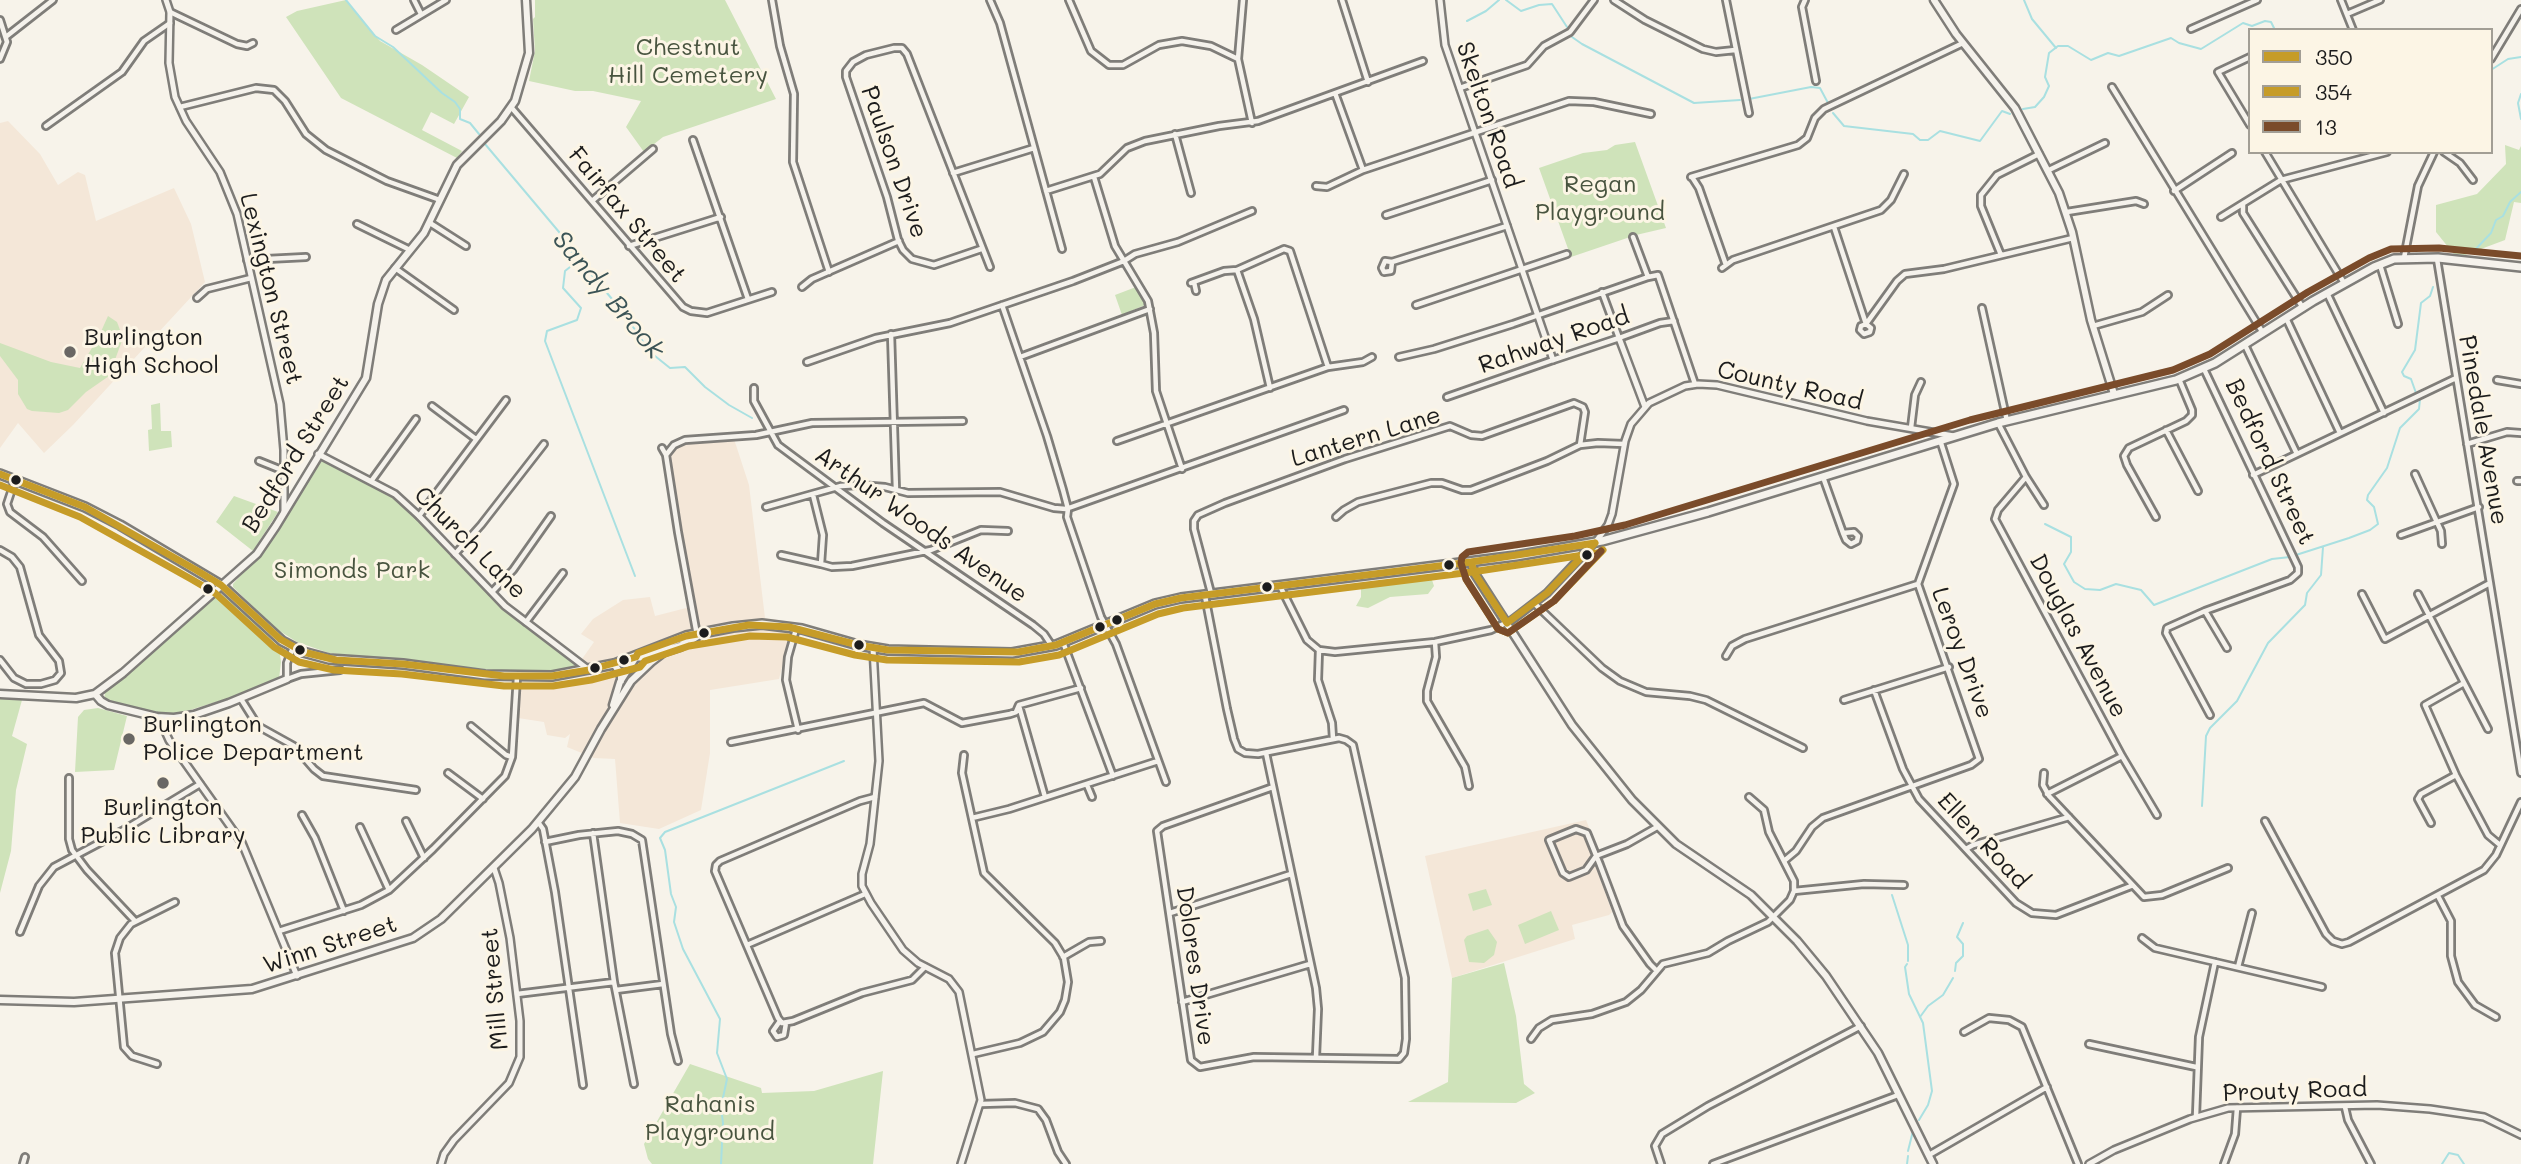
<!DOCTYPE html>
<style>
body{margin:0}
#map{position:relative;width:2521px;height:1164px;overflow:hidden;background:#f7f3ea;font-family:Mali,sans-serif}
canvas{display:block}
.legend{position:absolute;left:2248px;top:28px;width:245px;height:126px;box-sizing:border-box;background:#fcf5e5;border:2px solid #a29e95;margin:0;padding:9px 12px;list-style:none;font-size:21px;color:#1c1c1c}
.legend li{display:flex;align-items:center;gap:14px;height:35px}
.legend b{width:35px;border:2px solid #a29e95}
</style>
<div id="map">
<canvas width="2521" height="1164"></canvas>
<ul class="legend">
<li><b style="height:9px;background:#c69c28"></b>350</li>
<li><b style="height:9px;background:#c69c28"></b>354</li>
<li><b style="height:9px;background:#7a4b2a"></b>13</li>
</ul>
</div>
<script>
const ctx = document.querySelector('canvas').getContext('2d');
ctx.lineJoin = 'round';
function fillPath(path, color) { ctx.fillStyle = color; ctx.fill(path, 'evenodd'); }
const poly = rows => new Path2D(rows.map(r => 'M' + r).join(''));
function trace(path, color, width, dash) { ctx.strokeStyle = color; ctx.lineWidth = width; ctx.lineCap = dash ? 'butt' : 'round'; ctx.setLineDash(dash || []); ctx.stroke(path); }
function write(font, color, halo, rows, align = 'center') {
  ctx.font = font + ' Mali,sans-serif'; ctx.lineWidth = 6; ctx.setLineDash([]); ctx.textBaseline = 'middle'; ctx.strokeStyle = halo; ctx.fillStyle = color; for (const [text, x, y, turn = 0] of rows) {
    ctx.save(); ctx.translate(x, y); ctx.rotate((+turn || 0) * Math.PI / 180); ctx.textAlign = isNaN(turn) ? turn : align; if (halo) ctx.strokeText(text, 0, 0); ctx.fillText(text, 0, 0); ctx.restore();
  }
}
fillPath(poly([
 [8,121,40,154,58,185,78,172,85,175,96,221,174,188,191,224,205,282,73,425,44,453,18,423,0,448,0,123],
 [734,439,749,485,765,618,792,622,793,633,786,651,779,679,710,690,710,753,701,810,659,829,620,823,615,759,594,758,567,747,570,734,565,738,547,735,544,722,518,718,520,685,566,681,599,673,582,659,594,642,581,634,593,619,623,600,650,597,655,616,694,606,668,457,674,450,684,444],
 [1586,820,1596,845,1592,855,1612,912,1609,915,1572,925,1575,939,1452,978,1425,856]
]), '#f4e7d8');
fillPath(poly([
 [346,0,380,41,422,65,469,97,454,124,431,112,422,130,462,151,457,158,341,98,286,17,297,11],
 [535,0,725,0,776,99,663,137,644,152,626,127,641,101,593,91,575,91,529,81,535,51,533,19,535,17],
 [1635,142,1666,228,1636,235,1571,257,1539,168,1583,153,1607,150,1615,145],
 [2505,145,2519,150,2521,146,2521,203,2514,202,2505,240,2457,258,2436,232,2436,205,2477,194,2506,164],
 [1136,287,1145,305,1122,315,1115,295],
 [108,316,117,322,123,338,109,376,86,392,68,410,59,413,32,411,27,409,18,394,18,380,0,356,0,343,51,362,80,368,99,336],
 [160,403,161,431,171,431,172,447,149,451,148,430,152,429,151,405],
 [323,460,380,488,398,499,506,610,577,666,559,671,513,672,329,653,297,642,275,628,233,587,233,584,273,539,313,470],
 [234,496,278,512,253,551,216,522],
 [1424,577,1432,580,1434,586,1428,594,1390,597,1368,608,1356,606,1361,597,1361,588,1367,582],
 [219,593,232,601,279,647,281,662,279,679,245,693,177,714,155,713,104,700,105,693],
 [0,698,22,700,12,736,27,744,16,790,11,851,0,893],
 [98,708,127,716,114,770,75,772,78,717,84,710],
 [1486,889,1492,905,1473,911,1468,894],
 [1551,911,1559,930,1525,944,1518,925],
 [1488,929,1497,942,1494,955,1484,963,1469,962,1464,940,1467,936],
 [1504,963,1516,1016,1524,1084,1535,1093,1516,1103,1408,1102,1448,1082,1452,978],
 [690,1064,761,1088,762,1093,814,1091,883,1071,873,1164,652,1164,648,1159,644,1144]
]), '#cfe3ba');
trace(poly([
 [346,0,375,36,393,47,442,93,455,102,460,109,460,119,470,123,479,134],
 [1506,0,1521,11,1539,5,1552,4,1567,27],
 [2024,0,2032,19,2056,48],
 [1467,21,1486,11,1499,0],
 [1572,37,1582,44,1694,103,1740,100],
 [2491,70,2508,59,2521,57],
 [2521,94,2518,103,2521,119],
 [1749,99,1811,87,1820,88,1828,103],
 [2023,109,2035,107,2044,97,2049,86,2045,77,2049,53,2058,46,2068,46,2091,60,2108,53,2119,56,2171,38,2179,43,2201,49,2243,23,2252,26,2265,21,2271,22,2275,30],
 [1833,113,1844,126,1913,134,1920,140,1928,140,1940,131,1980,141,2002,111,2010,114],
 [485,144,570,245,572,253,582,258,585,267,623,312,650,352,670,368,685,367,705,387,729,405,752,418],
 [2472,253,2491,233,2496,220,2503,216,2510,202,2521,192],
 [580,259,565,271,563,288,581,308,577,320,547,331,545,341,635,576],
 [2416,393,2411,379,2404,376,2402,372,2415,350,2421,303,2430,296,2433,287],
 [2045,524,2071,537,2071,552,2064,564,2074,582,2085,589,2100,590,2116,584,2141,590,2154,605,2272,559,2290,557],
 [2296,555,2349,538,2370,530,2378,524,2374,507,2367,500,2368,495,2387,468,2400,428,2419,409,2420,399],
 [2202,806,2206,736,2210,728,2237,701,2268,643,2305,605,2307,593,2321,575,2323,547],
 [1892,895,1908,945,1908,961],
 [1907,964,1905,967,1909,994,1923,1023,1932,1091,1928,1105,1919,1120],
 [1955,971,1956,963,1963,956,1963,944,1957,937,1963,923],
 [1920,1017,1928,1006,1943,995,1953,978],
 [1908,1151,1913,1131],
 [721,1164,723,1123,721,1107,727,1079,717,1053,720,1019,683,949,674,922,676,907,671,894,665,850,660,838,665,832,844,761],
 [1907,1164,1908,1156],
 [2442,1164,2449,1153,2458,1155,2464,1164]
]), '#a9e0e1', 2);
const minor = poly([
 [414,0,421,14],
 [772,0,780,46,794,94,793,162,829,272],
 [990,0,1000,23,1062,249],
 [1069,0,1091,51,1109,65,1123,65,1159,45,1182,41,1211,46,1238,59],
 [1243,0,1238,59,1252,123],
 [1342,0,1368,82],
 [1614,0,1645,20,1703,49,1716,52,1735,50],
 [1726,0,1749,113],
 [1805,0,1802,7,1816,81],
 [2341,0,2353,30],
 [170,12,237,44,247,46,253,43],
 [2347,14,2380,0],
 [0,20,7,42,0,59],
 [2191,29,2257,0],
 [396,30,446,0],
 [7,36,53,0],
 [2250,57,2218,72,2250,125],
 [2491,59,2521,9],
 [2112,87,2263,333],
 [1460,88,1527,65,1544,46,1570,32,1594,0],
 [1335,93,1363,170],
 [180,107,256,88,274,90,285,101,306,134,326,150,387,181,440,200],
 [511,107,683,307,691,311,707,313,772,292],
 [46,126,122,72,144,41,170,23],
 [1175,134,1191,193],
 [693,140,748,299],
 [2265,152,2344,283],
 [2444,152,2460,163,2473,180],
 [2049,170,2105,143],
 [953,173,1034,148],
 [1094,177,1115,246,1148,301,1154,333,1156,391,1182,469],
 [1691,177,1798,145,1807,138,1815,118,1824,109,1963,43],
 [1692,177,1699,188,1726,265],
 [1316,186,1327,187,1363,170,1569,101,1594,102,1651,114],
 [1046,191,1100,174,1127,148,1145,141,1219,126,1258,121,1423,61],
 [2174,191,2232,153],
 [592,201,653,149],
 [2243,205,2243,213,2303,308],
 [2067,212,2136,201,2144,204],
 [1386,215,1492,180],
 [2221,217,2281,180,2387,152],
 [430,223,466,246],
 [357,224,410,250],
 [1834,227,1866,324,1871,328,1870,332,1864,334,1860,330,1861,326,1866,324,1897,281,1905,274,1944,269,2073,238],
 [1633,237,1648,277,1658,275,1695,384],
 [629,246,721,217],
 [981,249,934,265,912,259,903,250,898,240,887,197,846,77,846,71,853,62,866,55,894,48,902,48,907,54,990,267],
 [2001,255,1981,206,1981,195,1997,175,2039,154],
 [2404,258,2418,186,2434,152],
 [2437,259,2521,773],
 [247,260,306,257],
 [1392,262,1391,271,1384,272,1382,268,1385,261,1392,262,1507,226],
 [2380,265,2398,324],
 [395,268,454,310],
 [1722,268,1733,260,1881,210,1891,200,1904,174],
 [1237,270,1254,319,1270,388],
 [1194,282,1196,291],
 [1191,283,1224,271,1237,270,1284,249,1290,251,1328,367],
 [802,287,812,279,899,241],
 [1602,292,1619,338,1660,323,1674,321],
 [2327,293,2384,413],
 [197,298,207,289,251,278],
 [1002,305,1047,436,1063,490,1068,509,1067,517,1101,617,1116,644,1166,782],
 [1416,305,1567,254],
 [1982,308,2007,421],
 [2286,318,2340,433],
 [2093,326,2142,312,2168,295],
 [891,334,896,490],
 [2245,345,2297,454],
 [1020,357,1150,309],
 [1399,357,1434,349,1513,324,1648,277],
 [807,362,876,338,950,323,1073,281,1124,261,1135,254,1178,242,1252,211],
 [2204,369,2298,567,2298,573,2290,580,2205,611,2167,628,2166,633,2210,715],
 [2497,380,2521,384],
 [754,388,754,401,778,445,883,523,1033,625,1044,634,1052,646],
 [1447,397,1553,360],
 [432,406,476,439],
 [1998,423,2026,477,2044,505],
 [1911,428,1915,395,1921,382],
 [2166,430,2198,491],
 [1117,441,1328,367,1363,362,1372,357],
 [2467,444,2507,432,2521,433],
 [662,448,666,455,678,532,697,635],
 [666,455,674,445,685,440,756,435,812,423,963,421],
 [259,461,284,471],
 [2415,474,2441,531,2442,544],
 [2253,475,2456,378],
 [1823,477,1843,533,1846,540,1851,544,1857,541,1858,536,1854,532,1843,533],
 [2026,477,1998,510,1995,519,2122,756,2157,815],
 [15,480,7,504,10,512,43,537,82,581],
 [372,480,416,419],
 [2517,481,2521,481],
 [813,495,823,535,821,564,832,567,852,566,931,550,981,530,1008,531],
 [766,507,841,486,859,485,885,487,908,493,1000,492,1054,508,1066,509,1344,410],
 [419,516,506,400],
 [1336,517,1344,510,1358,502,1431,483,1442,483,1462,490,1471,490,1547,461,1580,445],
 [2156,517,2127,465,2124,456,2129,448,2186,421,2192,415,2192,410,2179,379],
 [2401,535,2479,507],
 [0,550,12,557,20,567,39,635,59,661,61,673,55,680,41,684,26,684,14,678,0,660],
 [455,554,481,525,544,444],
 [781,555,821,564],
 [1280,586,1307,640,1319,650,1335,652,1435,642,1491,630,1512,620,1547,593,1594,543],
 [492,592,513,570,551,516],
 [1211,593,1194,529,1194,521,1198,515,1225,503,1345,459,1450,426,1471,435,1482,436,1574,403,1583,407,1585,412,1580,445,1598,443,1624,444],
 [2362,594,2385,639,2490,583],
 [2418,594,2488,729],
 [1205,596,1227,709,1234,739,1238,749,1245,753,1258,754,1339,738,1346,740,1353,745,1405,978,1406,1039,1404,1053,1399,1059,1254,1057,1200,1067,1191,1060,1157,831,1163,826,1273,787],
 [1535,604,1602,668,1620,681,1646,692,1690,696,1706,700,1803,748],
 [2205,611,2227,648],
 [526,622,563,573],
 [796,629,788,657,786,680,798,730],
 [1063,642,1113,776],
 [1435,642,1436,657,1427,691,1427,701,1465,767,1469,786],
 [293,647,287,663,287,679,301,674,340,670],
 [1319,650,1318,680,1332,723,1333,739],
 [1726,656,1732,646,1745,639,1918,584],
 [2464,683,2425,705,2456,775,2488,835,2500,845],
 [1874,690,1903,769,1919,799,2016,903,2032,913,2056,915,2131,886],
 [241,699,258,726,294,746,314,769,323,776,416,790],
 [1844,700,1949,667],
 [1019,706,1045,797],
 [471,726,506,755,512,757],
 [731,742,924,703,962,723,1010,714,1016,712,1019,705,1081,688],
 [1266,753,1316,988,1318,1009,1316,1057],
 [964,755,962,773,984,873,1055,943,1064,958,1068,982,1065,1000,1060,1012,1043,1032,1020,1043,973,1054],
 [448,773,483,799],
 [2044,773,2043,785,2049,796,2144,897,2162,895,2228,868],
 [69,778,69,839,72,850,87,870,135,921],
 [1087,785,1092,797],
 [2047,794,2122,756],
 [875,797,860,801,720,861,716,865,715,871,778,1018,782,1023,793,1021,862,993,912,980,925,967],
 [302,815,315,838,344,911],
 [972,818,1009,809,1158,761],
 [406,821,424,858],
 [2265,821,2326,934,2333,941,2342,944,2349,942,2484,870,2496,855,2521,802],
 [538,822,543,829,555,892,583,1085],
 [2431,823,2418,799,2421,794,2456,775],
 [360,827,389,890],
 [593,833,614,982,634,1084],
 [545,842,579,835,618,831,632,834,642,840,671,1034,678,1061],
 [1966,849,1973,845,2069,817],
 [1596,856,1586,870,1569,877,1563,873,1549,840,1576,829,1587,833,1600,865,1611,894,1623,926,1650,964,1656,970],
 [1596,856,1627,844,1657,827],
 [1784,861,1796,851,1812,827,1823,818,1971,765,1979,759,1918,584,1954,484,1940,440],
 [1794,891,1864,884,1904,885],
 [2438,896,2451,921,2451,956,2458,982,2475,1005,2496,1017],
 [1170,913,1291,874],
 [279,931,361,905,389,890,433,849,505,776,512,757,517,677],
 [20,932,39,886,54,867,122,831,200,784],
 [2142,938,2155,948,2322,987],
 [747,945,865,894],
 [1063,957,1089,942,1101,941],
 [2238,967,2252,913],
 [616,990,663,984],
 [517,994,614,982],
 [1182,1002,1310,964],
 [780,1021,773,1031,777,1037,784,1035,786,1023],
 [1964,1032,1989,1018,2009,1020,2022,1027,2078,1164],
 [1531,1039,1539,1028,1552,1020,1592,1014,1626,1002,1641,990,1663,964,1708,953,1728,941,1768,922,1790,900,1794,891,1794,881,1769,832,1764,810,1749,797],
 [2089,1044,2196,1067],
 [157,1064,132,1056,124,1047,115,953,120,938,131,924,175,902],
 [981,1104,1015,1103,1038,1109,1046,1120,1058,1152,1066,1164],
 [2345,1107,2348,1120,2371,1164],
 [2196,1116,2199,1037,2215,962],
 [1929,1155,2047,1087],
 [23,1164,25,1157],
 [1661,1164,1655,1146,1662,1134,1708,1106,1861,1026],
 [1713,1164,1898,1095],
 [2224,1164,2235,1134,2237,1108]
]);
const tertiary = poly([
 [166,0,170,12,169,63,175,97,186,121,220,172,237,214,280,404,284,450,284,512],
 [1440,0,1445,45,1553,360,1619,338,1645,407],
 [318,454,395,494,419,516,505,606,589,670],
 [1595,543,1608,525,1612,514,1625,441,1631,424,1649,403,1685,386,1698,384,1717,385,1867,421,1954,436],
 [873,648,879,761,870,844,862,874,862,886,871,903,903,950,918,963,949,979,959,992,981,1100,961,1164],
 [162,718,164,729,169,740,242,843,297,976],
 [441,1164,444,1154,454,1140,509,1083,520,1057,520,1021,510,938,499,883,494,868],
 [2089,1164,2114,1150,2190,1119,2228,1108,2377,1105,2430,1109,2484,1117,2521,1135]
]);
const secondary = poly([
 [1934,0,1956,34,2015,108,2059,193,2072,232,2091,320,2114,394],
 [1471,562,1475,574,1572,725,1632,800,1676,844,1751,895,1797,941,1826,976,1878,1053,1933,1164],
 [614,664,621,674,621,681],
 [0,694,76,698,95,694,101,701,108,705,157,717,174,718,194,715,229,703,287,679],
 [95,694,123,673,257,554,276,526,366,378,378,304,386,280,424,233,457,165,501,121,515,101,529,53,526,0],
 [613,705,620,682,636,657],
 [0,1000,74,1002,252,989,413,938,441,919,532,829,575,777,601,729,631,681,651,662,664,652]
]);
const primary = poly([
 [0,474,85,507,120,525,221,585,282,641,303,652,329,659,403,664,485,675,552,676,614,664,686,636,733,627,762,624,802,629,858,645,888,650,1012,653,1056,645,1155,604,1181,598,1516,556,1602,541,1708,512,1998,423,2176,380,2215,363,2313,301,2374,267,2394,259,2438,258,2521,267],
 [636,657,646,657,681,646,697,636]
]);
trace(minor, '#7f7d79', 10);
trace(tertiary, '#7f7d79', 10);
trace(secondary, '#7f7d79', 11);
trace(primary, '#7f7d79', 12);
trace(minor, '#f5f2ec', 4.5);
trace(tertiary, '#f5f2ec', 5);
trace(secondary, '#f5f2ec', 6);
trace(primary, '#f5f2ec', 7);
trace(poly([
 [0,474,85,507,196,570,221,585,280,639,303,652,336,660,403,664,504,676,552,676,589,670,636,657,638,653,686,636,749,625,789,627,858,645,888,650,1018,652,1056,645,1155,604,1181,598,1471,562,1595,543],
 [1471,562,1475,574,1507,623],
 [1507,623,1547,593,1595,543]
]), '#c69c28', 7);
trace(poly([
 [0,485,80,517,191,579,215,593,274,647,299,662,334,670,402,674,504,686,553,686,591,680,640,667,645,661,689,646,750,636,787,637,855,655,887,660,1019,662,1059,655,1158,614,1183,608,1472,572,1597,553],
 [1461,565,1466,579,1498,629,1508,633,1554,601,1603,550]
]), '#c69c28', 7);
trace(poly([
 [1601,551,1554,601,1508,633,1498,629,1466,579,1461,563,1462,557,1468,552,1575,536,1625,525,1970,420,2173,370,2210,354,2308,292,2369,258,2391,249,2439,248,2521,256]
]), '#7a4b2a', 7);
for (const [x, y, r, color] of [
 [70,352,7,"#696764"],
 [16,480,6,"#1c1c1c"],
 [1587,555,6,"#1c1c1c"],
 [1449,565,6,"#1c1c1c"],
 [1267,587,6,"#1c1c1c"],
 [208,589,6,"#1c1c1c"],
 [1117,620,6,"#1c1c1c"],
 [1100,627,6,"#1c1c1c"],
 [704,633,6,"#1c1c1c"],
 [859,645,6,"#1c1c1c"],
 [300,650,6,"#1c1c1c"],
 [624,660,6,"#1c1c1c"],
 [595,668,6,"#1c1c1c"],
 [129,739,7,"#696764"],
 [163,783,7,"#696764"]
]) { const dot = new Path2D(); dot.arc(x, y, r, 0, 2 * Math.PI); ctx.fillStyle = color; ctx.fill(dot); trace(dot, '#fcf5e5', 2.5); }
write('24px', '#48543f', '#fcf5e5', [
 ["Chestnut",688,48],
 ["Hill Cemetery",688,76],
 ["Regan",1600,185],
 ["Playground",1600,213],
 ["Simonds Park",352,571],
 ["Rahanis",710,1105],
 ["Playground",710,1133]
]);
write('24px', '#1c1c1c', '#fcf5e5', [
 ["Skelton Road",1488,115,71],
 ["Paulson Drive",894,162,71],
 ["Fairfax Street",627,215,50],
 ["Lexington Street",271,289,76],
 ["Rahway Road",1554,341,-19],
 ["County Road",1790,386,13],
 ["Pinedale Avenue",2483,430,80],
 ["Lantern Lane",1366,437,-17],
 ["Bedford Street",296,454,-58],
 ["Bedford Street",2270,462,65],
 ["Arthur Woods Avenue",921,525,35],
 ["Church Lane",470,543,45],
 ["Douglas Avenue",2078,636,62],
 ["Leroy Drive",1962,653,70],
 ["Ellen Road",1983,841,47],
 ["Winn Street",330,945,-18],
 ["Dolores Drive",1195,966,82],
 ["Mill Street",495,989,-95],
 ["Prouty Road",2295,1091,-2]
]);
write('24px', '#1c1c1c', '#fcf5e5', [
 ["Burlington",84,338],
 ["High School",84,366],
 ["Burlington",143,725],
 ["Police Department",143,753],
 ["Burlington",163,808,"center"],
 ["Public Library",163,836,"center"]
], 'left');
write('italic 26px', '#3c5456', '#fcf5e5', [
 ["Sandy Brook",608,295,50]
]);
</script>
